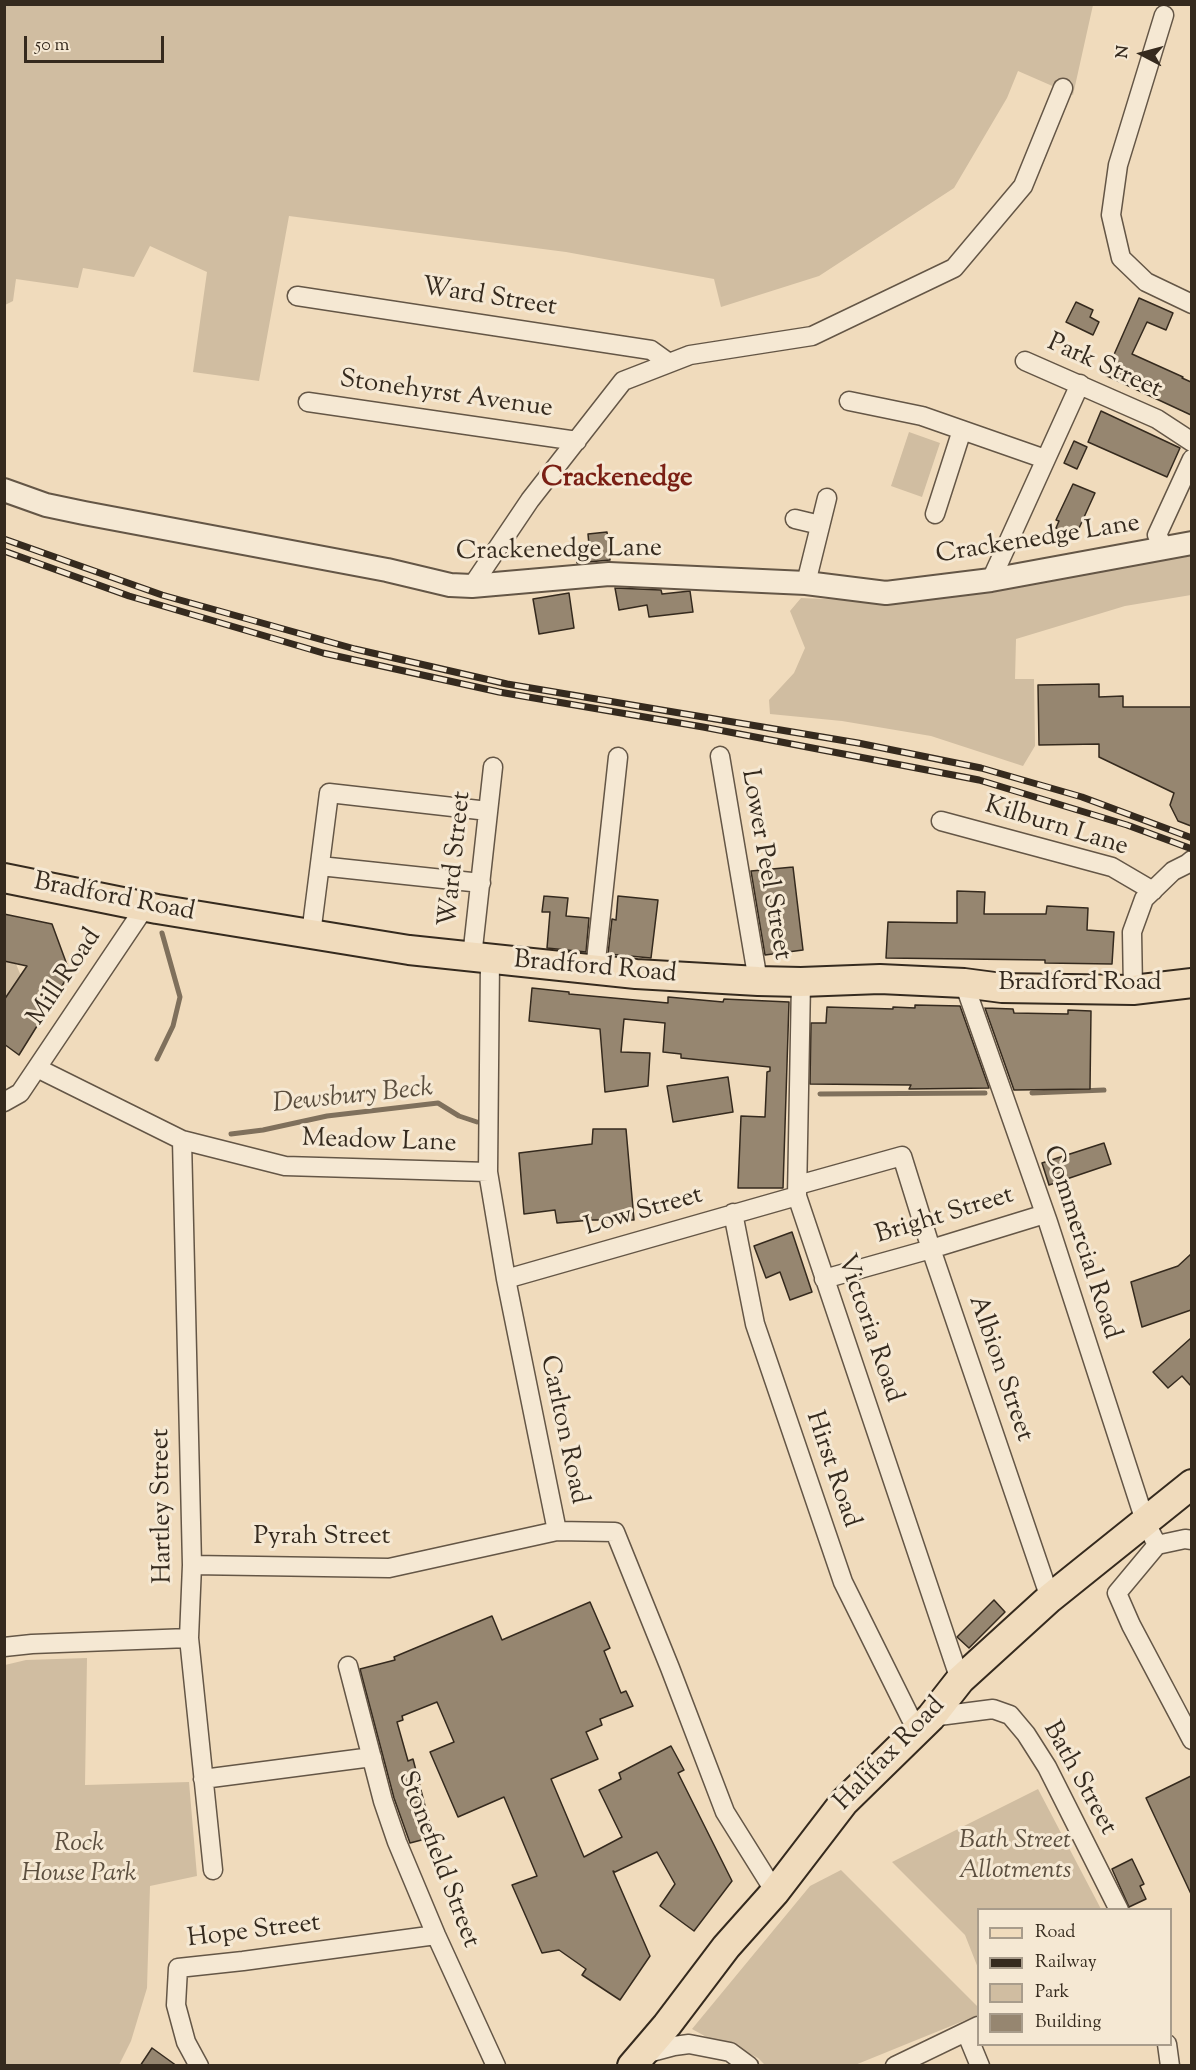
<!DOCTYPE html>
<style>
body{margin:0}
#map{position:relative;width:1196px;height:2070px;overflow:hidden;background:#f0dbbc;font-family:"Sorts Mill Goudy",serif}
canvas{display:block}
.frame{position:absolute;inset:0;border:6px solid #352a1e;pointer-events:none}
.legend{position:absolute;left:977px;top:1908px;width:195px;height:138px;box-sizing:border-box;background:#f5e8d3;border:2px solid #a89c8b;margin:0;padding:8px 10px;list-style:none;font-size:18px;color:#352a1e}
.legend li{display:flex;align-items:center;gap:12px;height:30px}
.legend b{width:30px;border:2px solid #a89c8b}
.north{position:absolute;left:1112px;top:24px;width:60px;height:60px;-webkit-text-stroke:4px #f5e8d3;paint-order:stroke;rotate:276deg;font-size:16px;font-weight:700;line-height:24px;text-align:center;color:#352a1e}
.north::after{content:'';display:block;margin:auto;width:21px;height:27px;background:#352a1e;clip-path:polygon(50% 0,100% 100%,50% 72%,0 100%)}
.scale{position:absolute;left:24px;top:36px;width:140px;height:27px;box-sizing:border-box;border:3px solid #352a1e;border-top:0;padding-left:8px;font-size:18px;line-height:21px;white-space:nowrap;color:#352a1e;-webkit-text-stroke:4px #f5e8d3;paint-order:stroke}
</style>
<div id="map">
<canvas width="1196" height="2070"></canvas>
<div class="frame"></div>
<ul class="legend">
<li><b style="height:8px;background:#f0dbbc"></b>Road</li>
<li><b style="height:8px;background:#352a1e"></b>Railway</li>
<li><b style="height:16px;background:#d0bda1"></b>Park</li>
<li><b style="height:16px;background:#968670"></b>Building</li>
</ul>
<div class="north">N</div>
<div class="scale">50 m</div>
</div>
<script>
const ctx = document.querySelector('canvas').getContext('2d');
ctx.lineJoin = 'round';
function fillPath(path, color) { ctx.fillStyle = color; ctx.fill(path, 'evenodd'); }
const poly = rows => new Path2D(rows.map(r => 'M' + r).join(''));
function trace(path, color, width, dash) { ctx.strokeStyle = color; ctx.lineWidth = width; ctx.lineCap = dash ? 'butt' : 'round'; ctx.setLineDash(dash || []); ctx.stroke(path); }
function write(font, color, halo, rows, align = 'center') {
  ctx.font = font + ' "Sorts Mill Goudy",serif'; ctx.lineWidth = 6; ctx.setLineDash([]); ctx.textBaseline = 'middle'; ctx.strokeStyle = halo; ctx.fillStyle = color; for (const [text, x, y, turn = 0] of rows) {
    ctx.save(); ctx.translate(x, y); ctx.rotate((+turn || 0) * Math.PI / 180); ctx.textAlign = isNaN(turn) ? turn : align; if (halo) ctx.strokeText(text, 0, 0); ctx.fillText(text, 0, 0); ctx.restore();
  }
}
fillPath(poly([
 [5,5,1093,5,1073,95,1018,71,1007,98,954,188,819,276,721,307,714,279,566,252,289,216,259,381,193,372,207,272,150,246,134,277,83,268,78,288,16,279,13,301,5,305],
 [909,432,940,443,922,497,891,486],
 [1191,553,1191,595,1125,606,1016,639,1015,679,1034,679,1035,746,1023,766,931,736,842,721,770,714,769,700,794,673,805,648,790,611,801,598,872,601,930,600],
 [5,961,16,964,21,976,5,1000],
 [87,1658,85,1785,189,1782,197,1876,150,1886,147,1988,131,2041,119,2065,5,2065,5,1665,26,1660],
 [1038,1789,1101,1909,978,1910,978,1968,965,1935,892,1862],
 [841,1870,978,2007,978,2015,855,2065,765,2065,758,2058,740,2049,712,2040,692,2029,810,1886]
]), '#d0bda1');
trace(poly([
 [157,1059,173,1026,180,997,162,933],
 [1032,1093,1104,1090],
 [820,1094,985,1093],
 [231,1134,263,1130,327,1116,438,1103,459,1116,477,1122]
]), '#7f705c', 5);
const building = poly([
 [1139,298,1173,313,1166,330,1147,322,1132,354,1183,377,1182,378,1191,382,1191,415,1105,375,1139,298],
 [1076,302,1093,310,1090,317,1099,322,1093,335,1066,322,1076,302],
 [1101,411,1180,448,1167,477,1088,442,1101,411],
 [1074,441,1087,447,1077,469,1064,463,1074,441],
 [1073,484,1095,493,1075,537,1056,528,1059,521,1056,520,1073,484],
 [607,532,610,560,577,563,575,547,589,545,588,534,607,532],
 [615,588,661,590,662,594,690,591,693,612,649,617,647,605,619,610,615,588],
 [569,593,574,628,539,634,533,599,569,593],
 [1099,684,1099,697,1123,696,1123,707,1191,707,1191,826,1178,821,1170,805,1174,793,1099,757,1099,744,1039,745,1038,685,1099,684],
 [793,867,803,950,765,955,751,871,793,867],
 [957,891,985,892,984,914,1046,914,1047,906,1088,908,1087,930,1114,932,1112,964,1045,963,1045,960,886,958,888,922,957,923,957,891],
 [544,896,568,898,566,916,589,918,586,952,547,948,550,912,542,912,544,896],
 [618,896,658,900,651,958,608,954,612,919,616,920,618,896],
 [4,914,52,924,70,973,19,1055,4,1044,4,1000,27,966,4,961,4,914],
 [532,988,569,992,569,994,668,1003,668,997,723,1002,724,999,789,1002,783,1188,738,1188,741,1116,765,1117,767,1072,770,1071,770,1067,681,1058,681,1054,663,1052,665,1023,624,1019,621,1052,650,1053,648,1086,605,1092,600,1029,529,1021,532,988],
 [915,1005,960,1006,989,1088,909,1089,911,1085,810,1084,811,1023,826,1023,827,1007,893,1009,893,1007,915,1008,915,1005],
 [985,1008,1013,1009,1014,1013,1068,1014,1068,1010,1091,1011,1090,1089,1014,1090,985,1008],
 [728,1077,733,1112,673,1122,667,1086,728,1077],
 [593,1129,626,1129,634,1220,592,1220,557,1223,555,1210,524,1214,519,1153,592,1144,593,1129],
 [1104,1143,1111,1164,1049,1185,1042,1163,1104,1143],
 [792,1232,812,1292,790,1300,780,1272,766,1278,754,1246,792,1232],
 [1191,1254,1191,1310,1142,1327,1131,1282,1178,1266,1191,1254],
 [1191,1338,1191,1386,1182,1376,1168,1388,1153,1372,1191,1338],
 [994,1600,1005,1612,969,1648,957,1637,994,1600],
 [590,1602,610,1648,604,1651,621,1693,626,1691,633,1706,600,1719,602,1725,586,1732,598,1759,551,1779,584,1857,622,1837,599,1790,621,1779,619,1773,671,1746,684,1770,678,1773,732,1881,694,1931,660,1906,675,1884,657,1852,615,1872,613,1871,650,1956,620,2000,582,1975,586,1969,559,1950,542,1953,512,1885,537,1876,504,1797,458,1817,430,1752,454,1742,437,1702,402,1716,403,1720,397,1722,408,1761,413,1759,433,1837,410,1843,394,1798,360,1669,395,1660,394,1657,492,1616,502,1640,590,1602],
 [1191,1776,1191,1894,1146,1798,1191,1776],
 [1132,1859,1144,1884,1140,1886,1146,1899,1129,1907,1112,1869,1132,1859],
 [152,2048,177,2066,140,2066,152,2048]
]);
fillPath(building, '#968670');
trace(building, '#352a1e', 1.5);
const minor = poly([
 [1164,15,1118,165,1111,215,1121,258,1146,282,1192,304],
 [297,296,651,350,669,363],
 [1025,361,1157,419,1192,442],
 [849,401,922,416,1045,459],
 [308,402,577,441],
 [935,514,962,430],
 [795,519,820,525],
 [1165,549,1157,535,1192,459],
 [991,580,1080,384],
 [806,583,827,498],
 [472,586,530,500,623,381,690,355,812,336,954,268,1023,186,1063,88],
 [720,756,758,981],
 [941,821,1112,867,1153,891],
 [320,866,481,883],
 [311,934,329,793,488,811],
 [472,957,493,767],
 [490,960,488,1172,506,1279,557,1531,615,1532,670,1668,725,1812,775,1892],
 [595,970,618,757],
 [801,982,797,1196,960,1680],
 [964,983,1048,1222,1145,1521,1157,1545],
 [1133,990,1132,932,1144,899,1173,871,1187,864,1192,860],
 [37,1068,182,1140,285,1166,488,1172],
 [4,1102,20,1093,145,907],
 [182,1140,192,1565,189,1638,213,1870],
 [798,1185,902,1156,931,1249,1050,1598],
 [733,1213,755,1324,843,1582,917,1731],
 [506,1279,797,1196],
 [824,1279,931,1249,1045,1214],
 [1192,1540,1185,1539,1157,1545,1117,1593,1131,1625,1192,1740],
 [192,1565,389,1568,557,1531],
 [4,1647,32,1644,189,1638],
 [348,1666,383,1801,397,1842,436,1935,496,2066],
 [931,1717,993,1709,1010,1715,1026,1734,1047,1767,1119,1910],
 [203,1779,372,1757],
 [966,2032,980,2066],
 [1167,2044,1170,2066],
 [644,2054,674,2046,689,2044,730,2052,749,2066],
 [199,2066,186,2042,176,2005,178,1968,243,1961,436,1935],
 [895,2066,978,2026]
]);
const tertiary = poly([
 [4,490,46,505,84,513,387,570,450,585,472,586,609,574,806,583,886,593,991,580,1192,543]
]);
const primary = poly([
 [4,878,157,909,409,950,636,974,758,981,801,982,880,979,964,983,1002,988,1133,990,1192,983],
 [632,2066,667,2025,726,1947,775,1892,844,1802,931,1717,960,1680,1050,1598,1192,1484]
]);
trace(minor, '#645646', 21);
trace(tertiary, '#645646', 26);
trace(primary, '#352a1e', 32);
trace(minor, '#f5e8d3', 18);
trace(tertiary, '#f5e8d3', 22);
trace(primary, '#f0dbbc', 28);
const rail = poly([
 [4,539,162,595,355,649,507,684,858,743,981,768,1082,797,1192,838],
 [4,551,129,596,323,653,499,692,703,727,979,780,1127,825,1192,849]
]);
trace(rail, '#352a1e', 7);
trace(rail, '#f5e8d3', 4.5, [14]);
write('26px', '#352a1e', '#f5e8d3', [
 ["Ward Street",489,299,9],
 ["Park Street",1104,368,24],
 ["Stonehyrst Avenue",446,396,8],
 ["Crackenedge Lane",1038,541,-9],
 ["Crackenedge Lane",559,552,-1],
 ["Kilburn Lane",1056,828,17],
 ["Ward Street",457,859,-84],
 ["Lower Peel Street",764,865,80],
 ["Bradford Road",114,899,11],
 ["Bradford Road",595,969,5],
 ["Mill Road",66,978,-56],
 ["Bradford Road",1080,985],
 ["Meadow Lane",379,1143,2],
 ["Low Street",644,1213,-16],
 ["Bright Street",945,1217,-17],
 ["Commercial Road",1080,1243,72],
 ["Victoria Road",868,1329,71],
 ["Albion Street",999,1369,71],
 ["Carlton Road",562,1430,78],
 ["Hirst Road",831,1470,71],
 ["Hartley Street",164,1506,-91],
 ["Pyrah Street",322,1539],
 ["Halifax Road",891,1755,-46],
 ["Bath Street",1078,1779,61],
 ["Stonefield Street",437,1860,69],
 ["Hope Street",254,1933,-7]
]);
write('italic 26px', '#5c4f3f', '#f5e8d3', [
 ["Bath Street",1015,1843],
 ["Allotments",1015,1873],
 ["Rock",79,1846],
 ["House Park",79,1876]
]);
write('bold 27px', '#7a1f14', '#f5e8d3', [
 ["Crackenedge",617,480]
]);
write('italic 27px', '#5a4d3d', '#f5e8d3', [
 ["Dewsbury Beck",353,1098,-6]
]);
</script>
